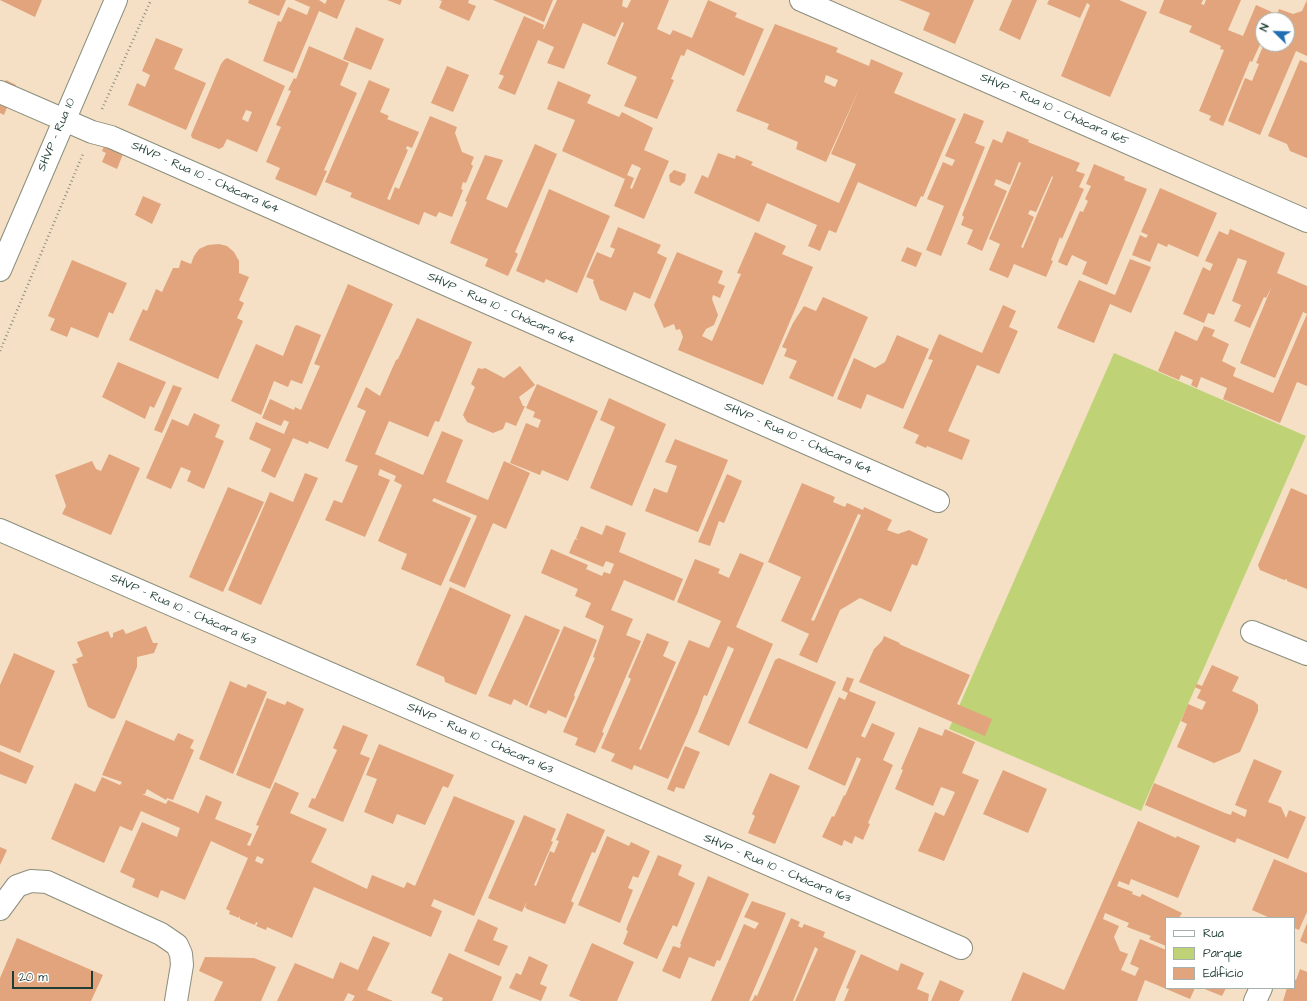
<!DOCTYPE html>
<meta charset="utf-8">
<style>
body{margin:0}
#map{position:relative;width:1307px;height:1001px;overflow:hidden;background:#f5e0c6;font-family:"Architects Daughter",sans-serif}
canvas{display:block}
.legend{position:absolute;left:1165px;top:917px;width:130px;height:72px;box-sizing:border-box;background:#fff;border:1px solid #a5b1ae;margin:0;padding:5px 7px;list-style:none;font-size:12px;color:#1f3d34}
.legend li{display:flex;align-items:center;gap:8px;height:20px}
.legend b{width:20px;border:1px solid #a5b1ae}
.north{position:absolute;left:1255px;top:12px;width:40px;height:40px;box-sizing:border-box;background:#fff;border:1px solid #a5b1ae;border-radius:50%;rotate:293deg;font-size:11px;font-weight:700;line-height:16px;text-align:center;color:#1f3d34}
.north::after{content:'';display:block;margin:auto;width:14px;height:18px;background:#1f6fb2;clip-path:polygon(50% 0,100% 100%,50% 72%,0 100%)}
.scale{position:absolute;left:12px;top:971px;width:81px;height:18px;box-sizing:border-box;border:2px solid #1f3d34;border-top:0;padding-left:5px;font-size:12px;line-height:14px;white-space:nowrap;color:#1f3d34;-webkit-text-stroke:3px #fff;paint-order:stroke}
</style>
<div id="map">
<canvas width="1307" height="1001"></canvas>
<ul class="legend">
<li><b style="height:5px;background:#fff"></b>Rua</li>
<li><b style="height:11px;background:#bfd276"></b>Parque</li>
<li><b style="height:11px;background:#e1a47d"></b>Edifício</li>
</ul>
<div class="north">N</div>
<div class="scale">20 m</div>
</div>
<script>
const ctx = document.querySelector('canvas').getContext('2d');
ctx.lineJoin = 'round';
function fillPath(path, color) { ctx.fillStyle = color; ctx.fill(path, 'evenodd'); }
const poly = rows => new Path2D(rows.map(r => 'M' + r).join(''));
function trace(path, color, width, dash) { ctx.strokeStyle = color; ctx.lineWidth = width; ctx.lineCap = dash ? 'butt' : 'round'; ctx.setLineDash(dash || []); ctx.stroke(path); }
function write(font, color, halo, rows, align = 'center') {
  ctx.font = font + ' "Architects Daughter",sans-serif'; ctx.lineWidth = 3.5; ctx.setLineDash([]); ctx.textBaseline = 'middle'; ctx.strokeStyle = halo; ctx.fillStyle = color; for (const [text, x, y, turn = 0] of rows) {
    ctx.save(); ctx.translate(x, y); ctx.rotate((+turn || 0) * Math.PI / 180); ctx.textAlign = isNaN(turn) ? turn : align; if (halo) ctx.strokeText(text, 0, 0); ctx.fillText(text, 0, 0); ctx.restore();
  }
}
fillPath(poly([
 [1114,353,1306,436,1141,811,949,729]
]), '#bfd276');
fillPath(poly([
 [0,0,42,0,35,17],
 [249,0,286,0,279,16,248,3],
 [294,0,319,0,325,4,327,0,345,0,337,19,319,11,293,73,263,61,278,21,281,22,288,7,307,15,310,7],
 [387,0,402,0,400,5],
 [439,0,469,0,468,3,476,6,469,21,439,8,442,1],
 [493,0,553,0,544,22],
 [557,0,623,0,622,6,627,8,631,0,669,0,657,29,670,35,673,30,692,38,708,0,737,13,735,17,764,29,744,76,687,49,684,56,681,55,671,79,674,80,657,119,624,106,637,77,607,64,624,23,622,22,615,37,583,23,564,69,547,63,554,47,538,40,515,95,498,88,504,76,499,74,524,16,544,25,543,29,544,29],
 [899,0,974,0,955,44,923,30,930,13],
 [1012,0,1037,0,1020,40,999,30],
 [1049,0,1119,0,1147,12,1110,97,1061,76,1090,5,1087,3,1080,18,1047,4],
 [1164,0,1203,0,1201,4,1204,5,1206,0,1241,0,1228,30,1243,36,1256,5,1274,13,1271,20,1263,20,1263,38,1252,62,1250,61,1223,126,1209,120,1211,116,1199,111,1224,50,1220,49,1221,46,1189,32,1192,26,1159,13],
 [1307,0,1307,56,1296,51,1260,135,1228,121,1245,78,1252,81,1259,64,1256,63,1264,44,1287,44,1287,20,1275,20,1279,9,1293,14,1302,11],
 [775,24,838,48,836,52,869,66,871,59,903,73,894,93,956,119,923,197,921,196,916,207,858,182,836,233,829,230,820,251,808,246,817,225,767,203,759,222,694,193,702,175,708,178,718,153,735,159,736,155,753,162,751,165,839,203,856,164,831,154,860,87,826,162,796,149,798,142,767,129,769,124,736,111],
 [826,75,838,80,835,87,824,82],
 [356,27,384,39,371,70,343,59],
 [156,38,183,49,174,69,206,83,186,130,128,105,137,83,145,87,150,75,142,71],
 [309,46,349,63,340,85,357,93,324,170,327,171,316,196,275,179,280,168,266,162,281,127,276,125,291,91,288,90,294,78,296,79],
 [227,58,285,86,257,152,227,139,223,147,219,149,192,138,191,135,221,64,224,60],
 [246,110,252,112,248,122,242,119],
 [1300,60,1307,63,1307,158,1290,151,1287,144,1268,136],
 [447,66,469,75,453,112,431,103],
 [6,80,16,85,4,115,0,113,0,94],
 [369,80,390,89,380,112,389,116,387,119,419,132,412,148,407,146,406,149,408,150,387,199,390,200,395,187,399,189,430,116,457,127,455,133,462,152,474,157,471,164,473,166,466,183,463,182,461,189,463,190,452,217,439,212,436,217,424,212,419,225,350,197,352,193,325,182],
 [558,81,591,95,587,103,619,117,622,112,653,128,644,150,669,161,644,219,614,206,625,179,562,151,575,120,547,109],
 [632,164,641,168,632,189,630,188,634,178,627,175],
 [964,113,984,121,975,143,985,147,941,256,926,250,944,206,927,199,943,162,952,166,955,160,945,156],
 [1007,131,1029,140,1028,142,1080,163,1076,171,1085,174,1079,187,1084,189,1062,239,1060,237,1051,260,1053,261,1046,277,1014,264,1008,278,989,270,1000,244,989,239,1021,163,1019,162,1010,185,996,179,994,185,1007,191,982,251,967,244,973,230,961,225,964,217,962,215,993,139,1002,143],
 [1052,176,1053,177,1023,248,1021,247,1034,217,1028,214,1030,210,1036,212],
 [105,144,123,154,117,169,102,162,106,153,102,151],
 [535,144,557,154,515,252,518,254,508,276,485,266,488,259,450,243,467,202,465,201,485,155,503,160,486,199,507,208],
 [1094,164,1125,177,1124,180,1147,189,1107,285,1082,274,1087,262,1072,255,1067,266,1058,262,1080,211,1083,212,1088,201,1085,199,1091,186,1086,184],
 [674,170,686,174,685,181,680,186,670,182,669,175],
 [1160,188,1217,213,1198,257,1168,244,1167,247,1158,243,1150,262,1132,255,1140,235,1146,238,1148,235,1141,232],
 [549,189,610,216,577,293,546,279,544,283,516,271],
 [143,196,161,204,152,224,135,215],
 [618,227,661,245,657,253,667,258,650,299,634,292,626,311,600,300,593,282,594,280,586,277,597,252,611,258,615,249,610,247],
 [1230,229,1285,253,1277,273,1307,286,1307,386,1297,382,1280,423,1223,399,1227,388,1201,377,1197,388,1191,385,1193,380,1181,375,1179,380,1158,371,1175,331,1197,341,1204,326,1215,330,1212,336,1229,344,1222,361,1236,368,1233,376,1273,393,1307,314,1303,312,1275,378,1240,363,1272,286,1266,298,1264,297,1250,328,1234,321,1241,305,1232,301,1247,261,1238,258,1214,315,1208,313,1204,323,1183,314,1203,267,1210,271,1213,264,1205,261,1219,231,1228,235],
 [755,232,786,246,782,254,813,267,763,385,678,350,683,337,680,329,676,330,674,324,664,328,654,305,677,252,723,271,718,283,725,286,720,298,713,295,712,299,718,315,714,325,706,329,702,336,712,341,741,274,737,273],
 [219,244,227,246,234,252,239,261,239,273,249,277,239,300,244,303,237,318,243,321,218,379,129,340,143,309,147,311,156,289,162,292,173,268,179,268,181,260,191,264,194,256,199,249,208,245],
 [907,247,922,253,916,267,901,261],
 [1130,259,1151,267,1131,313,1110,304,1094,343,1057,328,1079,280,1115,295],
 [72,260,127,283,113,314,109,312,98,338,71,327,67,337,50,330,55,319,48,316],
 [348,284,393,304,328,449,309,441,308,444,293,438,275,478,261,471,271,449,249,439,256,422,284,434,289,422,284,420,281,426,262,418,270,399,294,410,295,407,301,410,320,366,314,364],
 [823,297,868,317,833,397,789,378,797,361,784,356,787,349,782,347,793,323,804,306,816,311],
 [1003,305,1016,311,1009,327,1018,331,999,374,977,365,948,431,970,440,962,460,927,446,926,448,915,443,919,435,903,428,933,360,928,359,939,334,982,353],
 [417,318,472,342,439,422,435,421,428,437,389,421,375,454,423,475,442,431,463,440,446,482,488,500,504,461,530,473,506,529,493,523,465,588,449,581,477,516,434,498,432,501,471,518,441,586,401,569,407,554,378,541,402,485,394,481,396,476,380,469,378,475,390,480,365,537,325,520,334,500,342,503,358,466,345,461,366,411,357,407,366,387,380,396,396,360,398,359],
 [297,325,321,335,302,384,291,380,288,387,274,381,261,415,231,401,256,344,283,356,295,326],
 [897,335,929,349,903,409,867,394,861,409,837,399,854,358,875,368,885,362],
 [118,362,166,382,154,408,150,406,145,419,102,397],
 [520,366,535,385,519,397,523,406,525,406,516,426,506,422,503,429,493,433,467,422,463,415,475,387,471,384,478,368,482,369,485,368,504,378],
 [537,384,598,411,568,481,542,470,540,475,510,463,526,423,538,428,541,420,533,417,535,412,526,408],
 [173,385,182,388,162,433,154,430],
 [609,398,666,424,632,506,590,488,615,427,600,420],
 [194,413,220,425,215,437,224,441,204,489,187,481,191,471,181,467,171,489,146,478,172,419,188,426],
 [675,439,728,460,698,532,645,511,654,488,667,493,677,466,665,462],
 [109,454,140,468,111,535,62,514,66,506,55,475,92,461,96,469,101,471],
 [305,473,318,478,261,605,228,590,270,492,293,502],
 [727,474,742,481,724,523,719,521,710,546,698,542],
 [802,483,835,497,833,502,845,507,847,503,863,510,864,507,892,520,887,530,898,534,909,530,928,539,917,566,912,564,891,612,860,598,840,610,817,663,799,655,809,634,781,621,801,577,768,562],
 [858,514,861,515,814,621,811,620],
 [228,487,264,502,223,592,189,577],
 [1291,488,1307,495,1307,589,1287,581,1287,579,1284,580,1260,570,1258,565],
 [606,525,626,533,619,552,683,579,674,601,624,580,611,610,633,619,626,635,641,641,602,732,604,733,595,753,575,745,578,738,563,732,595,658,593,657,604,626,585,617,591,603,575,596,578,589,541,573,551,549,588,565,586,569,602,576,604,572,610,574,614,564,606,561,603,567,569,553,575,539,578,540,576,538,581,526,602,535],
 [740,553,764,563,736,627,773,644,729,746,698,732,734,649,728,646,707,696,704,695,698,712,668,779,634,765,632,770,611,761,615,754,601,748,631,679,628,677,647,633,669,642,663,656,676,662,639,749,641,750,689,640,709,648,721,621,677,602,695,559,720,569,718,573,729,578],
 [450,587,511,615,476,695,445,682,444,677,416,665],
 [525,615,560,630,527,706,514,699,511,705,488,696],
 [146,626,153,643,158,643,154,653,137,657,137,667,115,718,112,719,88,707,72,664,78,663,76,659,83,656,77,642,108,631,111,638,113,637,113,633,123,629,126,634],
 [564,626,597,640,574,695,575,697,566,718,548,710,546,714,529,707],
 [884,636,900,643,899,644,970,675,957,704,992,719,985,736,859,682,874,649,882,641],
 [14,653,55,671,20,753,0,745,0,685],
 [779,658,836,682,807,749,748,723,775,660],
 [1212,665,1239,677,1232,691,1254,701,1258,705,1258,711,1240,752,1214,763,1177,747,1187,724,1181,721,1188,704,1202,710,1206,702,1197,698,1201,690,1195,687,1197,684,1202,686],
 [847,677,854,679,849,691,876,702,861,736,865,738,872,723,895,733,883,760,893,765,868,823,870,824,863,840,855,836,852,844,844,840,842,846,822,837,832,816,834,817,844,795,845,796,861,759,857,757,845,786,808,769,839,697,845,700,848,693,842,690],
 [230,681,246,688,248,684,267,692,233,774,199,759],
 [267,698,285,705,287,701,304,709,270,789,236,775],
 [126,720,174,741,178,733,194,740,190,748,194,750,173,800,167,798,166,800,147,789,145,794,142,794,166,804,168,800,197,812,198,814,206,795,222,802,215,819,252,834,247,845,250,846,259,826,256,825,275,782,299,793,290,813,327,829,311,862,367,889,372,875,404,888,407,882,415,886,454,796,515,821,474,916,434,899,431,906,442,911,431,937,314,887,292,938,267,927,266,930,256,926,258,923,256,922,255,925,240,919,240,915,239,918,229,914,230,911,226,909,248,858,211,841,185,900,161,890,158,898,132,887,135,879,120,872,142,822,177,837,180,828,141,811,132,831,120,826,104,863,51,839,75,783,95,792,102,777,120,785,122,782,102,775],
 [257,856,264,859,262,864,255,861],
 [343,725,368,735,360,754,370,758,343,822,308,807,312,798,315,799,337,750,333,748],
 [919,727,942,736,945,729,975,742,962,773,979,780,944,861,918,851,935,812,944,816,955,792,941,787,933,806,895,789,903,770,901,769],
 [379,744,454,775,448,788,443,786,425,825,397,814,393,824,364,812,377,779,366,775],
 [685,746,700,752,684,789,676,787,674,792,667,789],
 [0,751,34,766,26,784,0,774],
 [1254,759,1282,771,1268,802,1281,807,1286,818,1289,810,1306,817,1288,859,1237,838,1235,843,1145,805,1154,783,1225,813,1231,815,1232,811,1245,817,1247,810,1235,805],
 [1003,770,1047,789,1028,833,983,814],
 [770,773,800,786,775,844,748,833,755,816,752,814],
 [567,813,605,830,595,853,592,852,571,901,574,903,565,924,527,909,525,907,527,901,522,912,488,898,524,815,556,829,551,841,553,842,534,885,536,886,550,851,554,853,559,841,556,840],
 [1138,821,1176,838,1177,836,1200,846,1178,898,1131,879,1129,885,1119,881,1117,886,1133,892,1132,894,1140,897,1142,894,1182,913,1179,918,1166,918,1166,946,1149,939,1151,936,1127,927,1129,923,1105,913,1103,919,1119,926,1114,937,1120,951,1128,954,1121,970,1135,976,1139,968,1130,964,1140,939,1166,950,1166,988,1195,988,1190,999,1145,980,1137,1001,1011,1001,1023,972,1064,990],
 [607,836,629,846,631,842,650,851,638,878,633,876,628,888,633,890,620,923,578,905],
 [0,847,7,850,0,865],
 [658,855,682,865,678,875,695,883,677,927,673,925,657,959,623,944,628,931,626,930,628,924],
 [1274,859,1307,873,1307,912,1299,930,1294,928,1294,918,1270,918,1252,910],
 [708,876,749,894,720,961,717,960,714,967,689,957,680,979,662,971,673,946,680,948,681,944,680,944],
 [752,901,786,913,770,952,749,1001,711,1001,744,924,755,929,759,923,744,917],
 [791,918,800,922,798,926,802,928,804,924,825,932,823,937,856,951,835,1001,795,1001,818,949,815,947,793,1001,752,1001,755,995,757,996],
 [478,919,498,928,493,940,508,946,499,966,464,951],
 [1307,923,1307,944,1300,941],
 [373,936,390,943,367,990,393,1001,352,1001,355,996,348,993,344,1001,277,1001,295,963,333,979,340,962,358,970],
 [17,938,103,975,91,1001,0,1001,0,978],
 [592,943,634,962,617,1001,581,1001,569,996],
 [449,953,502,977,492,1001,442,1001,443,998,431,993],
 [861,954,898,971,901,963,924,973,917,989,929,994,928,1001,844,1001,849,989,846,988],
 [529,956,548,965,540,984,547,987,541,1001,509,988,516,973,521,975],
 [205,957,254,958,276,967,261,1001,214,1001,223,982,199,971],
 [1300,969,1307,972,1307,1001,1283,1001,1287,988,1294,988,1294,979,1296,980],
 [940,980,964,991,959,1001,931,1001],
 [1202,988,1226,988,1222,996]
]), '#e1a47d');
const minor = poly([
 [801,0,1307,221],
 [0,92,92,132,111,137,938,501],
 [0,530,961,948],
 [1252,632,1307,654],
 [0,909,17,886,31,881,47,882,161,934,177,945,181,954,182,965,176,1001],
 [1255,1001,1261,988]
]);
const tertiary = poly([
 [0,270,116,0]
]);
trace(minor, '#8a8e7d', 24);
trace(tertiary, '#8a8e7d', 24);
trace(poly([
 [102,109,151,0],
 [0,351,83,154]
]), '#8a8e7d', 2.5, [1, 3]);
trace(minor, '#fff', 22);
trace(tertiary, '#fff', 22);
write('12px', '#1f3d34', '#fff', [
 ["SHVP - Rua 10 - Chácara 165",1054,110,24],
 ["SHVP - Rua 10",57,135,-67],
 ["SHVP - Rua 10 - Chácara 164",205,178,24],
 ["SHVP - Rua 10 - Chácara 164",501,309,24],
 ["SHVP - Rua 10 - Chácara 164",798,439,24],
 ["SHVP - Rua 10 - Chácara 163",183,610,24],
 ["SHVP - Rua 10 - Chácara 163",480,739,24],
 ["SHVP - Rua 10 - Chácara 163",777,869,23]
]);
</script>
